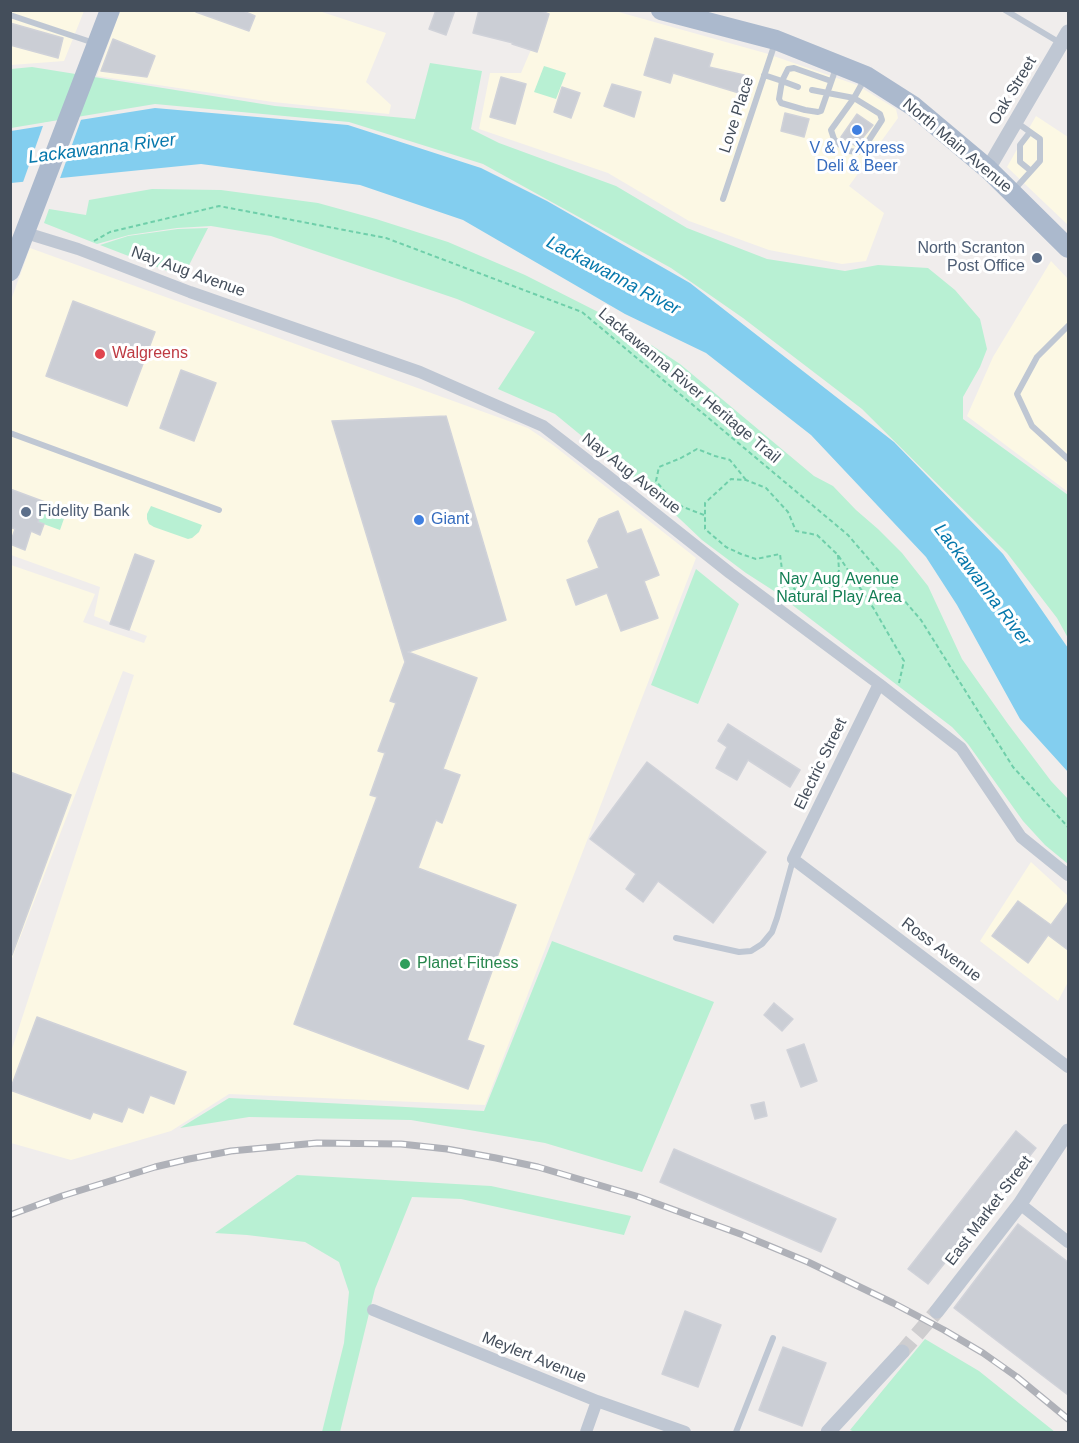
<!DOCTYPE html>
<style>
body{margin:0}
#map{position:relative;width:1079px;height:1443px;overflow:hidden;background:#f0edec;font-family:Arial,sans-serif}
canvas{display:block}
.frame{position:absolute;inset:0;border:12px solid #444e5b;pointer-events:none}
</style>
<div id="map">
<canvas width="1079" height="1443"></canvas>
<div class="frame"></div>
</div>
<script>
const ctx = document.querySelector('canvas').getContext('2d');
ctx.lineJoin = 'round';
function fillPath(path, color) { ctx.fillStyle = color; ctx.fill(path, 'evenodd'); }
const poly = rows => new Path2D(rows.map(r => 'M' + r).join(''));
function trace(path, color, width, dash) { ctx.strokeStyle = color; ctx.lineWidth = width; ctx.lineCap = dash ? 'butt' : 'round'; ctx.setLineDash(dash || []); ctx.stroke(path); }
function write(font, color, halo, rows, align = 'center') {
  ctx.font = font + ' Arial,sans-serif'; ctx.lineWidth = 6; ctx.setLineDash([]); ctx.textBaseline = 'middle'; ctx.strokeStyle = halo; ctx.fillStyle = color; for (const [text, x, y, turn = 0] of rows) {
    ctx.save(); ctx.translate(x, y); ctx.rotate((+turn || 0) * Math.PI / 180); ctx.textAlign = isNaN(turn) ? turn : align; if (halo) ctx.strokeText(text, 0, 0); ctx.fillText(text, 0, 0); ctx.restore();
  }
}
fillPath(poly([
 [548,10,615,11,765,53,857,85,896,109,898,118,849,186,884,213,866,261,842,264,769,250,689,221,608,173,479,129,490,73,521,73],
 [11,11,84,11,64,61,11,65],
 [120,11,319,11,386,33,366,82,391,105,389,114,273,102,97,76],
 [1036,116,1068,137,1068,225,1007,167],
 [30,248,528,428,553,445,696,558,485,1105,229,1094,171,1131,71,1160,11,1143,11,1052,134,675,123,671,11,961,11,565,95,594,83,622,144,643,147,636,94,616,100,587,11,555,11,300],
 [1051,261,1068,279,1068,492,967,416,993,357],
 [1031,862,1068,896,1068,982,1058,1001,980,941]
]), '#fcf8e4');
fillPath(poly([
 [430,63,482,71,471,129,499,143,616,186,687,228,767,259,845,271,878,265,928,268,955,290,980,319,987,349,980,367,963,397,963,419,1068,495,1068,638,1057,618,1007,553,862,409,743,318,671,268,483,164,349,122,155,104,11,128,11,69,32,67,275,106,415,119],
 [544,66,566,73,556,99,534,92],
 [152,189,221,190,318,203,376,219,448,242,525,275,612,319,680,364,814,476,833,486,856,510,878,529,902,553,928,586,962,659,1008,724,1051,781,1068,799,1068,864,1045,845,1023,821,968,744,952,727,774,591,746,573,702,540,661,501,555,414,498,389,535,332,457,299,271,236,211,226,177,228,129,235,97,244,44,223,49,209,86,215,89,200],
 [208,228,183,277,100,245,128,236,178,229],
 [45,502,67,510,60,530,38,522],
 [151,506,202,525,199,532,192,538,188,539,154,527,149,524,147,519,147,514],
 [696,569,739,604,698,704,651,685],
 [552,941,714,1002,642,1172,545,1143,411,1120,249,1117,180,1128,229,1098,484,1111],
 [297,1175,491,1186,631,1216,624,1235,461,1199,412,1197,375,1289,340,1432,322,1432,344,1343,349,1292,339,1262,305,1242,247,1235,215,1233],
 [925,1339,979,1371,1055,1432,855,1432,850,1430]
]), '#b8f0d3');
fillPath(poly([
 [155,108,348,125,481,168,547,201,690,283,894,442,1003,554,1068,648,1068,772,1020,719,957,605,926,557,811,435,706,353,625,314,463,220,360,185,201,164,11,183,11,131]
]), '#83ceef');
fillPath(poly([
 [82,117,59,181,22,185,44,123]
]), '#f0edec');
const building = poly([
 [196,10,241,10,255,16,249,31,196,12,196,10],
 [436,10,455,10,446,35,429,29,436,10],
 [479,10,538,10,549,14,537,52,512,44,513,43,473,33,479,10],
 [10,23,63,38,58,58,10,45,10,23],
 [655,38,713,54,709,67,744,75,739,93,673,73,670,83,644,75,655,38],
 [113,39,155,56,147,77,101,71,113,39],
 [501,77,526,84,515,124,490,117,501,77],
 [612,84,641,92,634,117,604,106,612,84],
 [562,87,580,93,571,118,554,112,562,87],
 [785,113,809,119,804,137,781,131,785,113],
 [857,114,873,125,856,146,841,137,857,114],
 [73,301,155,332,127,406,46,376,73,301],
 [181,370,216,383,194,441,160,428,181,370],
 [446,416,506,620,408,652,477,678,443,769,460,775,442,823,436,820,418,868,516,905,467,1040,484,1046,468,1089,294,1024,377,797,370,795,385,753,378,751,396,703,390,701,405,662,332,421,446,416],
 [10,489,45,502,38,522,44,524,40,535,31,531,25,550,10,544,15,529,10,527,10,489],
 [618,511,627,534,641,529,659,575,644,581,658,618,621,631,607,593,576,605,567,580,599,568,588,541,599,519,618,511],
 [135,554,154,561,129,630,110,624,135,554],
 [728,724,800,770,790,787,748,760,737,780,716,768,727,747,718,741,728,724],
 [647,762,766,852,713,923,658,881,643,902,626,889,636,874,590,839,647,762],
 [10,772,71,795,12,955,10,955,10,772],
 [1018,901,1051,925,1068,902,1068,950,1048,935,1028,963,992,936,1018,901],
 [774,1003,793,1019,782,1031,764,1015,774,1003],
 [37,1017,186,1072,174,1104,150,1095,143,1113,128,1107,122,1122,93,1112,90,1119,10,1090,37,1017],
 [804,1044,817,1081,801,1087,787,1050,804,1044],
 [764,1102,767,1116,755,1119,751,1105,764,1102],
 [1016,1131,1036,1148,928,1284,908,1269,1016,1131],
 [674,1149,836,1219,821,1252,660,1182,674,1149],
 [1018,1224,1068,1262,1068,1395,954,1308,1018,1224],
 [685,1311,721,1325,698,1387,662,1374,685,1311],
 [783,1347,826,1363,802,1426,759,1410,783,1347]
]);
fillPath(building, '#cbced5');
trace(building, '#d0d2d9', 1.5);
trace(poly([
 [902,1352,937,1311]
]), '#cecdcf', 15, [15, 8]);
trace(poly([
 [94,241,110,232,219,206,386,238,582,312,848,535,921,620,1013,767,1068,827],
 [704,515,683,507,671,499,656,481,659,467,681,458,697,449,715,456,730,460,746,480],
 [838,555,839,570,835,583,826,595,815,598,800,594,783,578,780,554,756,559,741,554,726,547,705,529,705,503,731,479,746,480,766,488,788,512,796,531,817,535,838,555,874,609,904,661,899,683]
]), '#6fcfaa', 2, [4.5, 3]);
trace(poly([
 [1005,10,1062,44],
 [10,15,94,43],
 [764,75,782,81,779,99,781,103,805,110,818,112,821,111,836,68],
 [798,87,782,81,788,69,794,68,831,81],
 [812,90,854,98,880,114,882,120,869,140,858,152,849,151,839,144,834,139,831,130,854,98,864,80],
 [1030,132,1020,145,1020,162,1031,171],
 [1013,191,1040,161,1040,139,1016,122],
 [723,199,775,43],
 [1068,326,1037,357,1017,394,1032,426,1068,459],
 [10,433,219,510],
 [676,938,739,952,751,951,762,944,772,932,777,918,793,860],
 [736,1432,773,1338]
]), '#bfc7d3', 6);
trace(poly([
 [26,233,78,249,190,292,420,372,543,426,609,477,730,573,879,684,961,748,1021,837,1068,875],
 [879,684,793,859,1068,1067],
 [1020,1204,1068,1242],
 [373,1310,597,1401,685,1432],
 [586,1432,597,1401]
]), '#bfc7d3', 12);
trace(poly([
 [988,169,1068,32],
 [937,1311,1020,1204,1068,1131],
 [828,1432,902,1352]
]), '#bfc7d3', 15);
trace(poly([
 [661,10,776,40,866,76,913,106,988,169,1068,248],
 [10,271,110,10]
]), '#abb9cd', 20);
const rail = poly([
 [10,1215,62,1196,155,1167,189,1159,231,1151,317,1143,401,1144,447,1149,496,1158,538,1167,636,1196,743,1235,808,1262,893,1303,944,1330,983,1353,1017,1377,1068,1419]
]);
trace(rail, '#afb1b8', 7);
trace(rail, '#fff', 4.5, [14]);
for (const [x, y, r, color] of [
 [857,130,6,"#3f7fe0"],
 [1037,258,6,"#5c6f8a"],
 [100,354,6,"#e0444e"],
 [26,512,6,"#5c6f8a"],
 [419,520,6,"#3f7fe0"],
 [405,964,6,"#2e9e5b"]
]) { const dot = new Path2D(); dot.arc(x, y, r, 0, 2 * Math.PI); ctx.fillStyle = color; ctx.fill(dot); trace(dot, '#fff', 2); }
write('16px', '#444e5b', '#fff', [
 ["Oak Street",1013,91,-59],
 ["Love Place",737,115,-72],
 ["North Main Avenue",957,146,40],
 ["Nay Aug Avenue",188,272,20],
 ["Lackawanna River Heritage Trail",689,386,40],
 ["Nay Aug Avenue",631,474,38],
 ["Electric Street",821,764,-64],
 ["Ross Avenue",941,950,37],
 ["East Market Street",989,1211,-53],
 ["Meylert Avenue",534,1358,22]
]);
write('16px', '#366cbe', '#fff', [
 ["V & V Xpress",857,149],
 ["Deli & Beer",857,167],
 ["Giant",431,520,"left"]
]);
write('16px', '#4e5e75', '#fff', [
 ["North Scranton",1025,249],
 ["Post Office",1025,267],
 ["Fidelity Bank",38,512,"left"]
], 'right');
write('16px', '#be3a42', '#fff', [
 ["Walgreens",112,354]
], 'left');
write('16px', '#137e54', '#fff', [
 ["Nay Aug Avenue",839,580],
 ["Natural Play Area",839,598]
]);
write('16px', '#27864d', '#fff', [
 ["Planet Fitness",417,964]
], 'left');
write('italic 18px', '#0678ac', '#fff', [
 ["Lackawanna River",102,149,-7],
 ["Lackawanna River",613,276,28],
 ["Lackawanna River",982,585,53]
]);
</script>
